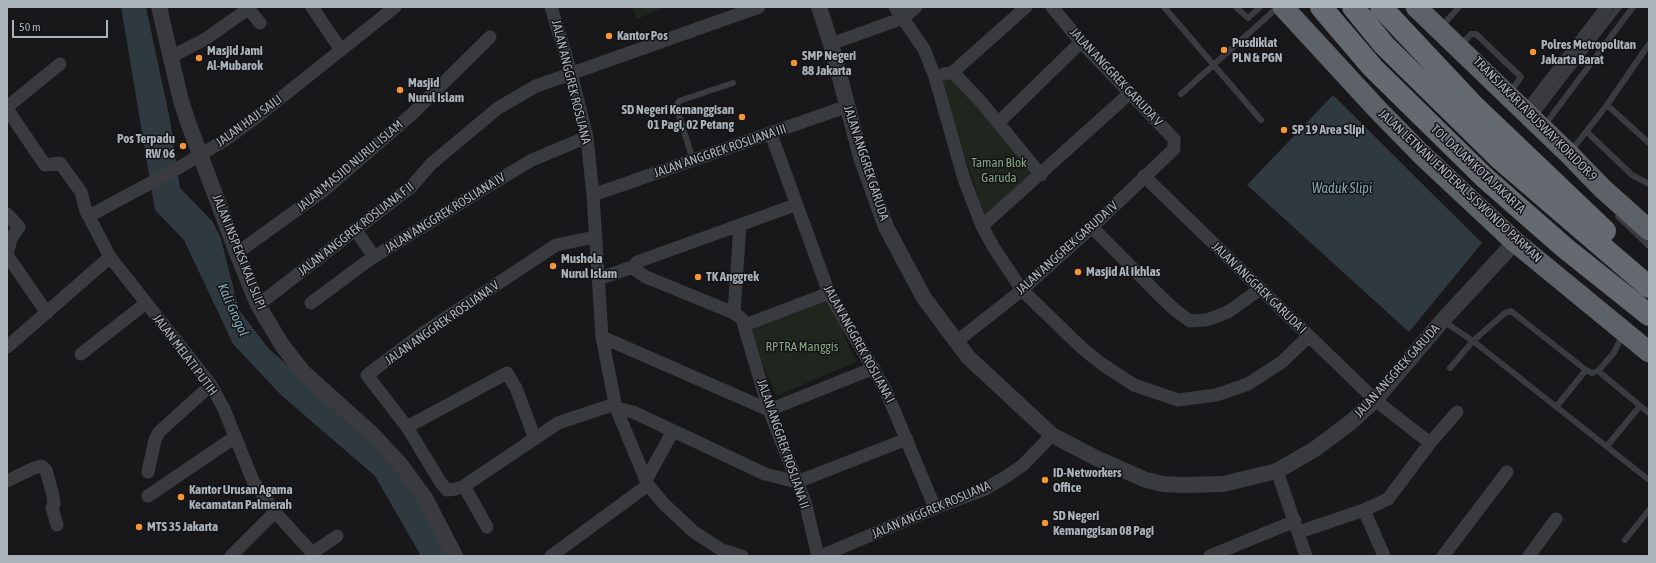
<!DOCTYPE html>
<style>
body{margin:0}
#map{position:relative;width:1656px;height:563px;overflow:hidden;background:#18181a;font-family:"Asap Condensed",sans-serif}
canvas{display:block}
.frame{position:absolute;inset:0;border:8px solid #aab2ba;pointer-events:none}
.scale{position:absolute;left:12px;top:20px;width:96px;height:18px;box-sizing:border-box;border:2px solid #aab2ba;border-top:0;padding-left:5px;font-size:12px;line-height:14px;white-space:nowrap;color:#aab2ba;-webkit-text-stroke:3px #131315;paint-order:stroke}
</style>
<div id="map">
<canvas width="1656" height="563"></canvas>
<div class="frame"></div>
<div class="scale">50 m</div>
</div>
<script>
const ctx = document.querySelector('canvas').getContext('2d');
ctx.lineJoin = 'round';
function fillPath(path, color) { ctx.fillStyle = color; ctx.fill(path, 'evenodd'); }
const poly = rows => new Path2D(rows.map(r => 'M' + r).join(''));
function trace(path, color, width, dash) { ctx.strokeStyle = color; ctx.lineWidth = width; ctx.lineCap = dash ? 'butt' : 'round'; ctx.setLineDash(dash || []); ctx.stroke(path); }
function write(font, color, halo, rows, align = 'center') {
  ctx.font = font + ' "Asap Condensed",sans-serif'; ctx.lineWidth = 3; ctx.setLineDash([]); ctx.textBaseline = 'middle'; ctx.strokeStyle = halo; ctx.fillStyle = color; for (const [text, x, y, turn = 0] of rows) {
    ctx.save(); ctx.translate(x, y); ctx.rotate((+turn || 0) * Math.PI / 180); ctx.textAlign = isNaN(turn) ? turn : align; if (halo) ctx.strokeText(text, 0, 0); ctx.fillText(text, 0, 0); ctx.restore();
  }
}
fillPath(poly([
 [632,7,665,7,637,19],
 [953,74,974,104,1039,173,986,219,938,78],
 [828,297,856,362,776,396,749,331]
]), '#1e261e');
fillPath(poly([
 [121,7,146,7,170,120,180,188,213,222,221,239,239,310,269,349,392,455,453,556,421,556,375,476,281,395,233,344,184,240,155,210],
 [1333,95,1482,243,1409,332,1247,185]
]), '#2e3a3f');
trace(poly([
 [1164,7,1261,120],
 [1236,7,1248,18,1260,7],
 [1441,27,1459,7],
 [1460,46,1471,34,1476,34,1521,77,1510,92],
 [1181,94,1278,7],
 [1607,105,1649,143],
 [1534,117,1619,7],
 [1544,126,1633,7],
 [1587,132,1632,175,1649,184],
 [1571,151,1607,105,1649,44],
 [693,160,676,106,679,101,733,83],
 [1618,216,1649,246],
 [1443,321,1473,341,1649,480],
 [1450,368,1473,341,1505,313,1511,311,1586,370,1592,373,1598,371,1649,413],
 [1598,371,1613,354,1623,335],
 [1556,407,1586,370],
 [1607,446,1640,406],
 [1625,540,1649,510]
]), '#393b3f', 6);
trace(poly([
 [247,7,260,23],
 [312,7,341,50],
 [551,7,571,73,587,137,593,195,602,337,616,408,648,485,664,504,694,532,722,550,742,556],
 [895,7,924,49,935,77,964,179,982,226,994,248,1022,290,1083,349,1102,364,1134,385,1178,400,1216,395,1248,384,1282,362,1309,336],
 [831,44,903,18,916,7],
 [170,57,204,40,248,9],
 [953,72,982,103,1041,175],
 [944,74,953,72,1026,7],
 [7,107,60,64],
 [7,109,45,165,60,163,81,192,86,211,110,257,211,385,224,409,253,481,275,512,315,556],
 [1526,112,1607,7],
 [998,123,1081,42],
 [771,134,829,293,886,391,935,508],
 [1144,176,1375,400,1430,443],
 [593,195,848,106],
 [7,214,19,227,11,239,7,255,47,313],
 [89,216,180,167,225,140,258,116,395,7],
 [982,226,1130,93],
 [1092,227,1158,294,1175,310,1190,321,1207,320,1228,312,1260,289],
 [355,229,374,257],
 [595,237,556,245,423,333,367,375,407,427,441,483,447,490,456,489,464,486,558,423,615,404],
 [237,253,323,191,412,114,490,37],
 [635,266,637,271,646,277,734,313,742,319,769,410,805,502,818,556],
 [598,279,635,266,637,262,795,205],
 [311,303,369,260,490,185,532,160,587,137],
 [258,305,412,186,431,164,498,108,536,86,759,7],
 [734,313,740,225],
 [745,325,829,293],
 [602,337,769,410,874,368],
 [956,342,1022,290,1092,227,1174,149,1174,139,1081,42,1052,7],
 [7,347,110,257],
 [81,354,146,303],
 [616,408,633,412,765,474,797,482,907,439],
 [407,427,507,373,516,388,535,439],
 [1277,471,1306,556],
 [148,472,155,440,159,432,211,385],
 [646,480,673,431],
 [7,481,34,468,41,466,43,467,46,470,53,495,54,504,52,508,57,525],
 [464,486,487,527],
 [148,496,235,437],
 [1364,510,1384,556],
 [1299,532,1364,510,1388,499,1430,443,1457,412],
 [312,553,337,536],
 [231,556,275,512],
 [551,556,648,485],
 [821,556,935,508,983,490,1004,478,1023,465,1052,435],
 [1210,556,1295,521],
 [1443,556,1507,472],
 [1529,556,1556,519]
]), '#393b3f', 13);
trace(poly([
 [159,7,181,101,189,125,237,253,258,305,282,345,303,372,371,433,400,464,425,498,455,556],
 [819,7,831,44,861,157,886,227,924,298,968,357,1052,435,1096,458,1146,480,1163,484,1182,485,1223,484,1277,471,1315,449,1351,422,1375,400,1442,321,1515,242]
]), '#393b3f', 16);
trace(poly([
 [1283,7,1378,110,1421,154,1515,242,1649,352],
 [1416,7,1569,154,1603,189,1649,230]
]), '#5d6268', 21);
trace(poly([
 [1321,7,1373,68,1484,177,1565,248,1649,315],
 [1353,7,1384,45,1500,159,1649,287],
 [1381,7,1474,106,1605,231]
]), '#656a71', 22);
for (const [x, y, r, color] of [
 [609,36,4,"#f69534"],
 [1224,50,4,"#f69534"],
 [1533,52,4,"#f69534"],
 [199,58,4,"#f69534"],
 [794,63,4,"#f69534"],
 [400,90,4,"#f69534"],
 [742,117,4,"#f69534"],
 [1284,130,4,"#f69534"],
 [183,146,4,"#f69534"],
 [553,266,4,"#f69534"],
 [1078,272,4,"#f69534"],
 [698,277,4,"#f69534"],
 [1045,480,4,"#f69534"],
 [181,497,4,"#f69534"],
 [1045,523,4,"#f69534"],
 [139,527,4,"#f69534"]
]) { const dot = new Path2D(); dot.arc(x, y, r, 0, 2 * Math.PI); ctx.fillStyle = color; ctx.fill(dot); trace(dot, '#131315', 1.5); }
write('bold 13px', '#aab2ba', '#131315', [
 ["Kantor Pos",617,36],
 ["Pusdiklat",1232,43],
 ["PLN & PGN",1232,58],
 ["Polres Metropolitan",1541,45],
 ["Jakarta Barat",1541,60],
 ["Masjid Jami",207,51],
 ["Al-Mubarok",207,66],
 ["SMP Negeri",802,56],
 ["88 Jakarta",802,71],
 ["Masjid",408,83],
 ["Nurul Islam",408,98],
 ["SD Negeri Kemanggisan",734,110,"right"],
 ["01 Pagi, 02 Petang",734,125,"right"],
 ["SP 19 Area Slipi",1292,130],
 ["Pos Terpadu",175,139,"right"],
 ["RW 06",175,154,"right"],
 ["Mushola",561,259],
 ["Nurul Islam",561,274],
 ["Masjid Al Ikhlas",1086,272],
 ["TK Anggrek",706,277],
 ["ID-Networkers",1053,473],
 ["Office",1053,488],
 ["Kantor Urusan Agama",189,490],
 ["Kecamatan Palmerah",189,505],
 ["SD Negeri",1053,516],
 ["Kemanggisan 08 Pagi",1053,531],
 ["MTS 35 Jakarta",147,527]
], 'left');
write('13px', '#aab2ba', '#131315', [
 ["JALAN ANGGREK GARUDA V",1116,77,47],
 ["JALAN ANGGREK ROSLIANA",571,82,76],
 ["TRANSJAKARTA BUSWAY KORIDOR 9",1535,119,45],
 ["JALAN HAJI SAILI",249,121,-36],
 ["JALAN ANGGREK ROSLIANA III",720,151,-19],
 ["JALAN ANGGREK GARUDA",866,163,72],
 ["JALAN MASJID NURUL ISLAM",350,166,-40],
 ["TOL DALAM KOTA JAKARTA",1478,169,43],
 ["JALAN LETNAN JENDERAL SISWONDO PARMAN",1460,186,43],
 ["JALAN ANGGREK ROSLIANA IV",445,213,-32],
 ["JALAN ANGGREK ROSLIANA F II",356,229,-38],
 ["JALAN ANGGREK GARUDA IV",1067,248,-42],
 ["JALAN INSPEKSI KALI SLIPI",239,252,68],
 ["JALAN ANGGREK GARUDA I",1259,288,44],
 ["JALAN ANGGREK ROSLIANA V",442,323,-35],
 ["JALAN ANGGREK ROSLIANA I",859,344,61],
 ["JALAN MELATI PUTIH",185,355,53],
 ["JALAN ANGGREK GARUDA",1397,371,-48],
 ["JALAN ANGGREK ROSLIANA II",783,444,71],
 ["JALAN ANGGREK ROSLIANA",931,510,-23]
]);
write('13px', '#85a681', '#131315', [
 ["Taman Blok",999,163],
 ["Garuda",999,178],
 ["RPTRA Manggis",802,347]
]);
write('italic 14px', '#81a6b6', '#131315', [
 ["Waduk Slipi",1342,189],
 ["Kali Grogol",233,310,66]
]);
</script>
